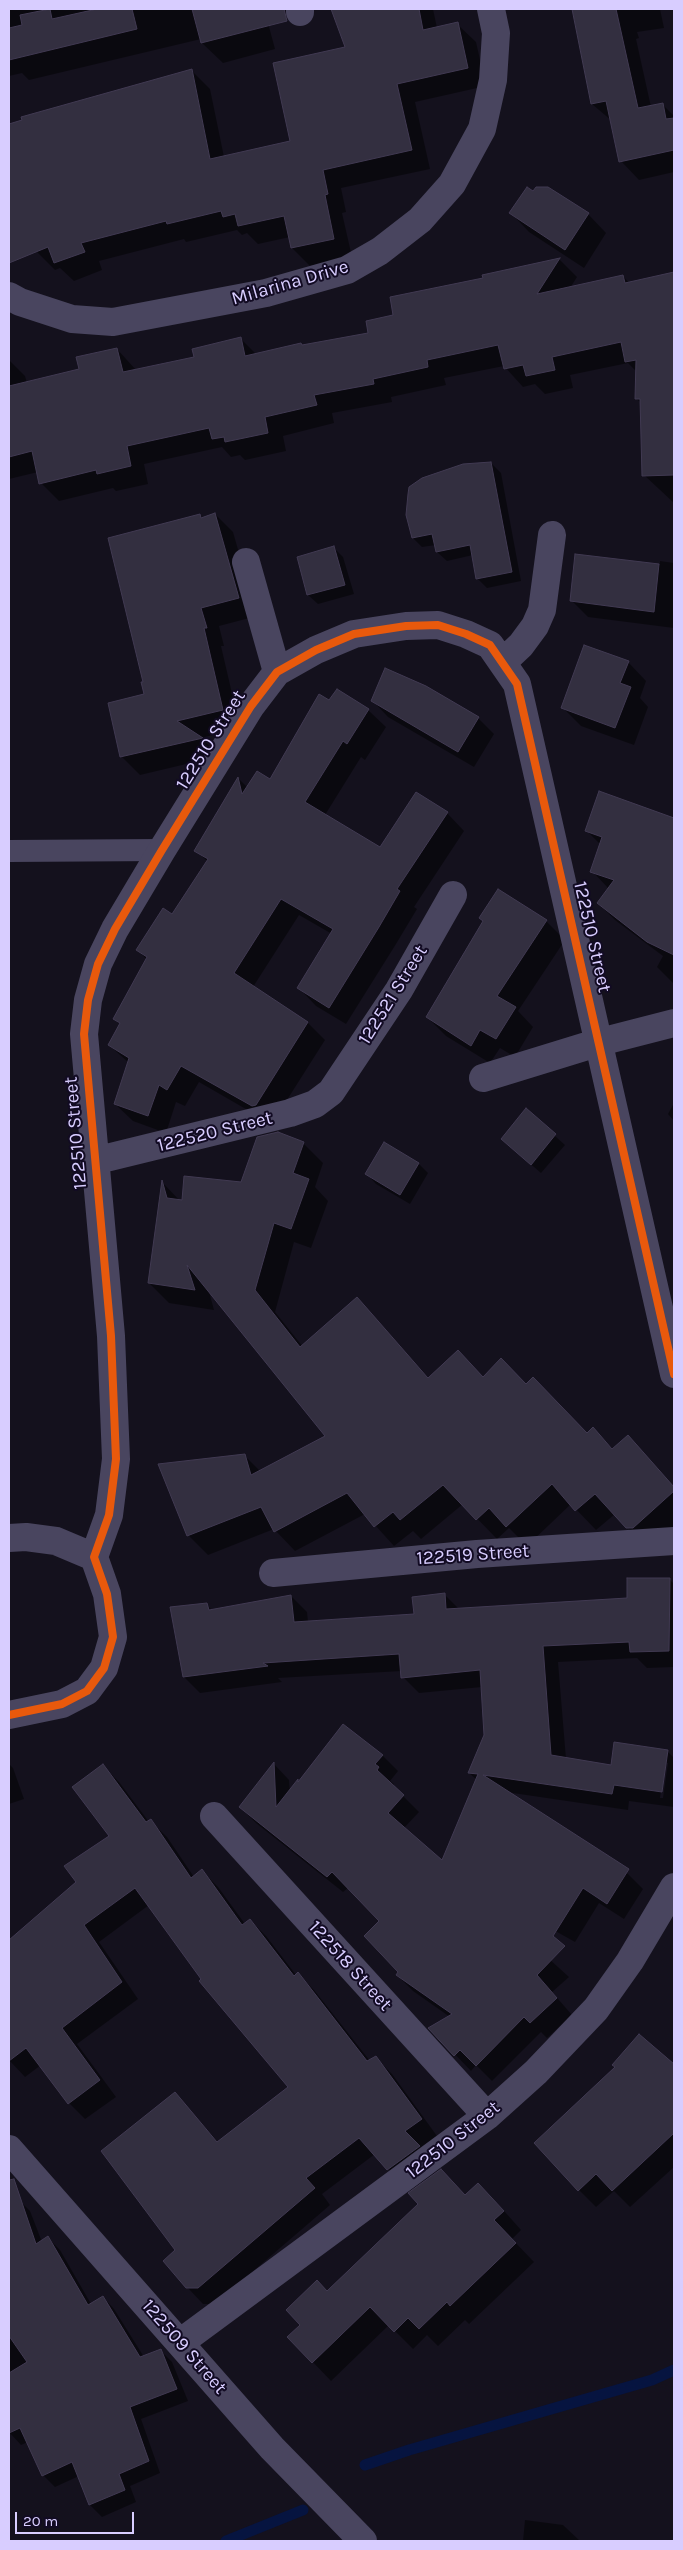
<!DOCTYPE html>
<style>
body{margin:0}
#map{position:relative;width:683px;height:2550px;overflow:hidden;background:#14111d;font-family:Karla,sans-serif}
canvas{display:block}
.frame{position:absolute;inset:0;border:10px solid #d8cdff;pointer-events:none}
.scale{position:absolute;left:15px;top:2512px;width:119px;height:22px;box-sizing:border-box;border:2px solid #d8cdff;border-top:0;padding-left:6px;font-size:15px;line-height:18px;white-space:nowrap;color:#d8cdff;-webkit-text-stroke:4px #120b23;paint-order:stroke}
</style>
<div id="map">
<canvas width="683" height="2550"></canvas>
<div class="frame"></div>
<div class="scale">20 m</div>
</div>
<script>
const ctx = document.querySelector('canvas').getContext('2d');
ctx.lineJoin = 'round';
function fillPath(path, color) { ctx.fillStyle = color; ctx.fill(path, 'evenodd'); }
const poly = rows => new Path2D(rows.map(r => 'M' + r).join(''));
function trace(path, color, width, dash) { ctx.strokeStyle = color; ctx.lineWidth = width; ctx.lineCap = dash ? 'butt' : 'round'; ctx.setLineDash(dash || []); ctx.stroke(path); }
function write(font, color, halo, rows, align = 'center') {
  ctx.font = font + ' Karla,sans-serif'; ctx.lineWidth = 4; ctx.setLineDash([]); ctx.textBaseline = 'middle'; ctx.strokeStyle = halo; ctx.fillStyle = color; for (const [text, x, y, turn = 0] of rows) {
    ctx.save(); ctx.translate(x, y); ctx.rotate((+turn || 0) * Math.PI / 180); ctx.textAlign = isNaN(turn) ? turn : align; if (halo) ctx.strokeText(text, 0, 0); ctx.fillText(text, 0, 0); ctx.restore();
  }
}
fillPath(poly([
 [9,9,283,9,286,18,268,23,275,49,223,63,202,43,201,39,29,80,22,73,9,76],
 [333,9,433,9,437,28,457,24,476,42,486,86,415,102,430,169,341,188,346,212,342,213,352,257,310,266,292,248,290,237,258,244,247,233,242,235,237,230,186,242,184,239,99,261,102,270,74,281,60,268,55,270,37,252,33,242,9,249,9,126,191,70,210,89,224,157,292,141,347,48],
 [573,9,660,9,664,28,637,32,639,38,636,39,651,107,662,104,674,116,674,172,639,180,621,161,612,121,592,104],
 [511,213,588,214,606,233,584,268,529,232],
 [559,259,577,277,570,288,623,276,630,284,674,273,674,503,644,475,641,403,636,398,637,372,628,363,570,375,573,388,545,394,535,384,523,387,504,366,444,378,446,385,391,397,392,402,332,413,334,423,283,436,286,451,245,460,240,455,231,457,222,447,144,464,148,484,116,491,113,488,59,501,41,483,38,472,9,479,9,360,25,376,27,383,81,370,117,349,136,370,195,358,241,339,257,355,303,346,370,334,395,316,485,279,484,276],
 [491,463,501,473,521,581,487,588,477,578,473,555,447,561,437,552,436,545,422,547,413,538],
 [215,514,233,532,257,616,219,626,224,646,221,646,240,728,201,738,220,756,140,775,121,756,145,695,145,683,200,515,203,518],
 [334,548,343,557,354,594,318,604,308,595,298,558],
 [576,555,660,565,660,561,674,563,674,628,588,617,571,600],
 [628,662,646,681,640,698,648,707,634,745,581,726,562,707],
 [426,688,478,718,494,734,474,767,388,717,372,700],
 [329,702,368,710,386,727,365,760,361,757,325,815,380,849,447,813,464,831,414,907,417,909,396,944,346,1024,316,1006,299,988,332,934,299,915,253,987,308,1023,325,1040,273,1122,270,1123,199,1082,185,1106,176,1102,166,1133,133,1121,115,1104,129,1063,109,1045,121,1025,115,1019,147,960,138,950,173,916,208,862,196,850,239,779,248,788,270,781],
 [600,793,674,820,674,984,657,967,663,956,615,920,598,903,609,889,592,871,601,845,587,831],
 [546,921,565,940,518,1011,533,1027,515,1057,500,1048,490,1063,446,1036,427,1017],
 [674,1103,674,1121,668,1114],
 [526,1110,565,1145,541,1173,512,1148],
 [303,1143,323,1163,315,1187,328,1201,311,1248,294,1242,275,1312,303,1347,357,1299,429,1378,483,1378,526,1386,587,1434,593,1429,614,1450,628,1437,674,1487,674,1529,647,1548,615,1514,596,1530,571,1504,527,1546,509,1528,497,1539,463,1504,421,1539,413,1531,394,1546,365,1514,295,1551,274,1529,208,1555,188,1535,244,1455,261,1472,327,1436,208,1288,214,1310,169,1303,149,1283,163,1183,181,1202,242,1183],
 [419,1164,428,1173,410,1204,376,1184,367,1174],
 [669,1579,674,1584,674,1667,647,1668,637,1658,558,1662,566,1759,612,1767,668,1752,674,1758,674,1807,629,1801,628,1810,506,1792,614,1867,627,1873,643,1889,624,1919,599,1903,575,1942,525,1914,515,1928,569,1977,552,1992,572,2015,547,2038,541,2032,492,2081,476,2065,471,2071,430,2028,450,2017,413,1991,397,1975,400,1972,381,1921,348,1888,343,1892,256,1823,240,1807,274,1764,289,1780,290,1794,382,1755,398,1771,390,1781,394,1784,393,1786,419,1812,404,1828,443,1862,477,1780,469,1773,485,1735,482,1687,419,1693,403,1677,402,1671,278,1678,282,1682,200,1693,184,1677,207,1605,213,1611,291,1596,307,1612,308,1622,416,1615,445,1595,459,1609,628,1599],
 [665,1763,668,1763,663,1798,660,1798],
 [9,1764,13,1768,24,1799,9,1804],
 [103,1766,119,1782,149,1822,150,1821,167,1837,194,1877,202,1871,218,1887,245,1924,250,1920,266,1936,296,1975,298,1974,314,1990,370,2061,376,2058,392,2074,437,2136,420,2148,435,2163,404,2186,375,2154,322,2194,330,2205,215,2304,203,2304,187,2287,177,2250,175,2094,219,2143,290,2088,202,1979,149,1905,99,1942,138,1999,77,2044,116,2097,85,2119,69,2103,41,2065,25,2077,9,2060,9,1954,18,1964,111,1836],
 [639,2035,674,2066,674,2167,630,2207,614,2191,596,2207,579,2190,617,2068],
 [466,2196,497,2203,521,2230,512,2239,534,2262,469,2324,465,2320,438,2346,427,2335,413,2349,389,2325,331,2381,289,2337,327,2292],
 [18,2199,30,2211,42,2242,48,2238,60,2250,91,2304,103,2297,114,2309,144,2357,160,2350,172,2362,188,2401,141,2419,160,2473,130,2486,136,2502,102,2517,90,2505,79,2476,55,2487,43,2475,28,2442,21,2445,9,2432,9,2202],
 [525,2520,563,2525,580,2541,523,2541]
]), '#0007');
trace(poly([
 [365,2465,409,2450,652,2380,674,2370],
 [226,2541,303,2510]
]), '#061440', 11);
const building = poly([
 [50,9,52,19,97,9,132,9,137,29,9,60,9,28,22,25,20,15,50,9],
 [192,9,284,9,287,21,201,43,192,9],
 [331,9,419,9,423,30,458,22,468,68,397,84,412,150,323,170,328,194,325,195,334,239,291,248,284,216,238,226,235,214,223,217,221,211,167,224,166,221,81,243,85,252,54,263,48,247,9,263,9,124,22,120,21,117,192,69,210,159,290,141,273,63,345,47,331,9],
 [572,9,616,9,638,108,663,103,666,119,674,118,674,150,619,162,606,101,591,104,572,9],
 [527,187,533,191,536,187,548,187,589,213,565,250,509,213,527,187],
 [560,258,537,294,623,275,625,283,674,272,674,475,642,476,640,399,635,399,636,360,625,362,621,342,552,357,555,370,526,376,523,365,504,369,498,345,427,360,428,367,373,379,374,384,314,395,317,405,265,417,268,433,225,442,224,437,212,439,209,428,127,446,131,466,97,474,96,470,39,484,32,451,9,457,9,386,79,369,76,357,117,348,123,372,194,357,192,349,241,337,245,356,301,343,302,345,368,333,366,321,393,315,390,297,483,278,482,275,560,258],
 [491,462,512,572,476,579,470,545,436,552,432,534,412,538,406,515,408,494,409,487,422,478,463,464,491,462],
 [215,513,239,598,201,608,207,628,204,628,223,710,177,721,203,738,120,757,108,703,144,694,141,682,143,682,108,538,200,514,201,518,215,513],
 [334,546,345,585,307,595,297,557,334,546],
 [575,554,659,564,654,612,570,601,575,554],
 [584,645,629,661,620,683,631,687,615,728,561,708,584,645],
 [385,668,426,686,479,717,458,752,371,701,385,668],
 [337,689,369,709,347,744,343,741,305,802,380,847,416,792,448,812,397,889,400,891,379,927,329,1008,297,988,333,929,281,899,234,973,308,1022,256,1105,252,1106,181,1066,167,1090,159,1085,148,1116,114,1104,129,1058,108,1045,120,1023,113,1019,147,957,136,950,163,908,172,914,208,859,194,851,238,777,242,794,257,771,270,779,319,694,329,700,337,689],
 [599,791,674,818,674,955,647,942,597,903,614,880,590,872,602,837,585,831,599,791],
 [498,889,547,920,497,996,516,1007,496,1039,480,1030,471,1046,426,1017,483,921,479,918,498,889],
 [526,1108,556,1134,531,1165,501,1139,526,1108],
 [278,1132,304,1142,293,1173,309,1179,291,1229,274,1223,255,1290,300,1347,357,1297,428,1378,458,1350,483,1377,501,1358,526,1384,533,1377,587,1433,593,1427,612,1449,628,1435,674,1487,674,1491,633,1528,626,1528,595,1494,575,1511,552,1484,506,1527,489,1508,476,1520,443,1485,400,1520,393,1512,374,1527,347,1493,274,1532,261,1507,187,1536,158,1464,245,1454,251,1475,325,1436,187,1265,195,1290,148,1283,162,1180,167,1198,182,1200,184,1176,241,1182,257,1137,278,1132],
 [384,1142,419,1163,400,1195,365,1174,384,1142],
 [627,1578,670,1578,669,1651,630,1652,629,1642,543,1646,551,1755,611,1765,614,1742,668,1750,662,1792,614,1785,612,1794,483,1775,629,1869,607,1904,583,1888,553,1936,565,1946,537,1975,557,1998,530,2023,524,2017,476,2066,460,2050,454,2056,428,2028,452,2014,396,1975,398,1972,364,1936,379,1921,332,1872,327,1877,239,1807,274,1762,276,1807,298,1779,298,1782,343,1724,383,1755,375,1764,379,1767,377,1770,404,1795,388,1813,442,1860,478,1774,468,1773,484,1735,480,1670,401,1678,399,1654,263,1663,268,1666,183,1677,170,1607,207,1603,209,1610,291,1595,294,1622,414,1614,412,1597,445,1593,446,1609,627,1598,627,1578],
 [103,1764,146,1822,151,1819,191,1878,202,1869,242,1925,250,1919,294,1976,298,1972,367,2061,376,2056,422,2119,405,2131,420,2146,387,2170,359,2138,306,2178,315,2188,198,2288,186,2288,163,2261,175,2250,101,2151,175,2092,217,2142,288,2087,199,1981,201,1979,135,1888,84,1925,122,1982,62,2028,100,2080,68,2104,26,2048,9,2061,9,1940,76,1882,64,1866,109,1836,72,1787,103,1764],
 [639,2034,674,2064,674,2133,612,2191,596,2174,578,2191,534,2143,615,2067,612,2065,639,2034],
 [441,2169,465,2195,478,2183,504,2211,494,2220,516,2243,450,2306,447,2302,419,2329,408,2318,394,2332,370,2307,312,2363,287,2337,300,2325,286,2310,317,2280,327,2291,418,2204,408,2193,441,2169],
 [14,2179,36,2244,48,2236,88,2305,103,2296,140,2357,161,2349,177,2389,130,2407,149,2461,119,2474,125,2490,89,2505,72,2462,42,2476,20,2428,9,2433,9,2373,27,2362,9,2336,9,2180,14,2179]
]);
fillPath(building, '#332f40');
trace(building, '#413a52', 1);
trace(poly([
 [9,851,162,850]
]), '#49455f', 22);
trace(poly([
 [300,9,300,12],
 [9,296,20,302,72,319,113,322,266,293,347,270,380,251,420,220,452,184,482,129,493,80,496,33,491,9],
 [246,562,277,672],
 [503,662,521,645,535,626,542,610,552,535],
 [483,1078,600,1042,674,1023],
 [94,1161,290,1113,315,1104,331,1092,399,990,453,895],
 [9,1538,26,1537,56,1541,94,1557],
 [273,1573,477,1554,674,1541],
 [9,1715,62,1704,87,1691,104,1668,113,1637,107,1594,94,1557,109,1515,116,1459,111,1336,84,1034,88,1000,98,964,115,929,162,850,251,706,277,672,316,650,354,634,406,626,438,625,466,634,490,645,517,684,674,1374],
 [214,1816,487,2116],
 [9,2149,272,2448,363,2541],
 [181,2342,487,2116,536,2072,596,2009,630,1961,674,1887]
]), '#49455f', 28);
trace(poly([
 [9,1715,62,1704,87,1691,104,1668,113,1637,107,1594,94,1557,109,1515,116,1459,111,1336,84,1034,88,1000,98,964,115,929,162,850,251,706,277,672,316,650,354,634,406,626,438,625,466,634,490,645,517,684,674,1374]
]), '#e8590c', 8);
write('19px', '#d8cdff', '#120b23', [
 ["Milarina Drive",290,283,-16],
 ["122510 Street",211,740,-58],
 ["122510 Street",592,937,77],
 ["122521 Street",393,995,-58],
 ["122520 Street",215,1132,-14],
 ["122510 Street",76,1133,-95],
 ["122519 Street",473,1555,-4],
 ["122518 Street",350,1966,48],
 ["122510 Street",453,2140,-38],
 ["122509 Street",184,2347,49]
]);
</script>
